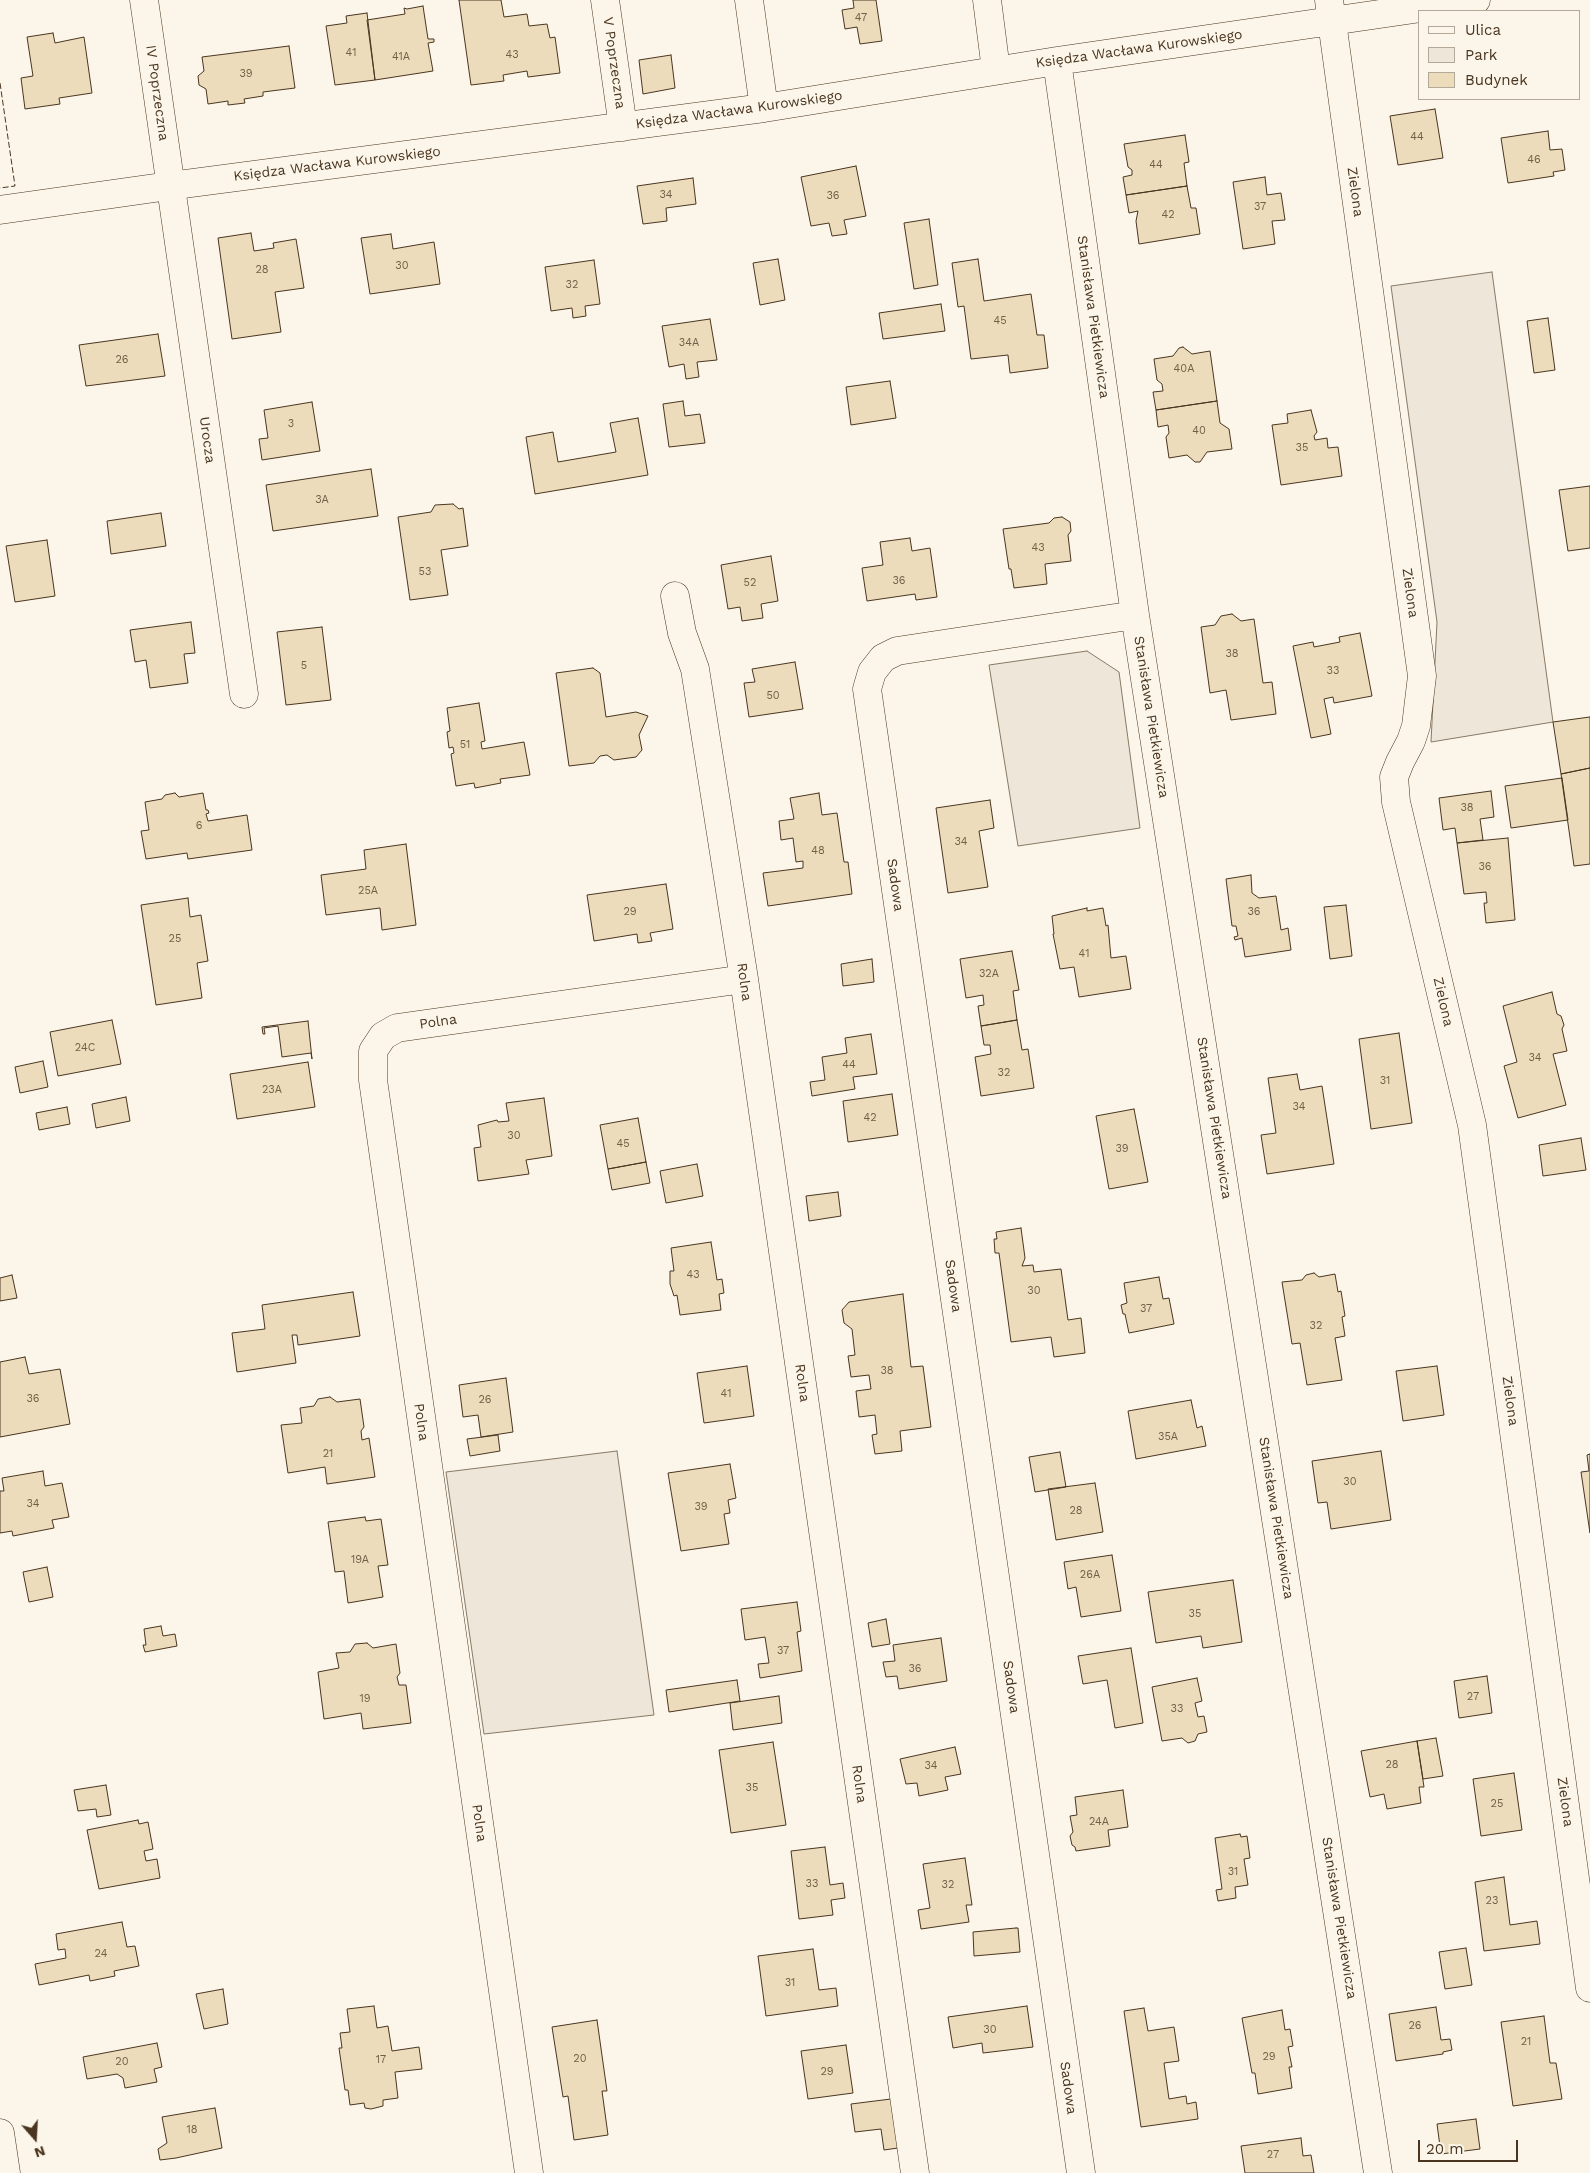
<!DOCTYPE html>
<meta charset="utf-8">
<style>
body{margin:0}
#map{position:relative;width:1590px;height:2173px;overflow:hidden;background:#fbf6e9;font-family:"Work Sans",sans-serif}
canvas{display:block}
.legend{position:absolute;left:1418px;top:10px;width:162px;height:90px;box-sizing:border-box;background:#fbf6e9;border:1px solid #b4a999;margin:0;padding:6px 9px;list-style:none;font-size:15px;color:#4a3520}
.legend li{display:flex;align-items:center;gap:10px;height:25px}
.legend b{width:25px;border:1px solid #b4a999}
.north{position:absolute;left:10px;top:2113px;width:50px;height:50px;-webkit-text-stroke:4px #fbf6e9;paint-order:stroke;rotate:161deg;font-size:14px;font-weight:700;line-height:20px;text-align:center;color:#4a3520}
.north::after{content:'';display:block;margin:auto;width:18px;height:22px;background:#4a3520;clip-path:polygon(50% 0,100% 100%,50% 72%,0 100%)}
.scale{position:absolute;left:1418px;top:2140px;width:100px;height:22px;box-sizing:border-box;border:2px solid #4a3520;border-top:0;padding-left:6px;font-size:15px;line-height:18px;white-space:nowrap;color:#4a3520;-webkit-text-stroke:4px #fbf6e9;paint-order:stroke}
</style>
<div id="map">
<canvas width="1590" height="2173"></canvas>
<ul class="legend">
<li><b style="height:6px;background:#fbf6e9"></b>Ulica</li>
<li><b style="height:14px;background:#ede6d9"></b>Park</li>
<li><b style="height:14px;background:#ecdcbc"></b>Budynek</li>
</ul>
<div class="north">N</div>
<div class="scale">20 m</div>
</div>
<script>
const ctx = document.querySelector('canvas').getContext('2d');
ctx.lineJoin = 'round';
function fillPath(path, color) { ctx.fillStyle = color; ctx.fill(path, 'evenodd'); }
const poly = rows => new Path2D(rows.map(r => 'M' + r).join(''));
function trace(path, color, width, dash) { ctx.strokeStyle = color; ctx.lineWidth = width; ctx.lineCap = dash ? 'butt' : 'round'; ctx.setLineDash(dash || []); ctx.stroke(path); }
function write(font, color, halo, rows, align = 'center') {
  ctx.font = font + ' "Work Sans",sans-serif'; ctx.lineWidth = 4; ctx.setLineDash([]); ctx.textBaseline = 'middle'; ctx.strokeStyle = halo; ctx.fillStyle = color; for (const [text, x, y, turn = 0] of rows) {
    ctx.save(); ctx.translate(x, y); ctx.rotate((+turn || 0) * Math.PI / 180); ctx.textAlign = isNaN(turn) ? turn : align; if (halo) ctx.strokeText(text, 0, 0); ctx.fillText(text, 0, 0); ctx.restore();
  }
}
const green = poly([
 [1492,272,1553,722,1431,742,1437,622,1391,286,1492,272],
 [1087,651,1119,672,1140,828,1018,846,989,665,1087,651],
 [617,1451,654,1715,484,1734,446,1472,617,1451]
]);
fillPath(green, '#ede6d9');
trace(green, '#887966', 1);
const building = poly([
 [459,0,501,0,504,17,527,14,529,26,547,24,550,38,555,37,560,73,528,77,527,71,503,75,504,81,471,85,459,0],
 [853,0,876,0,882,41,860,44,857,27,845,29,842,10,854,8,853,0],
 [423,6,428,39,434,39,434,42,428,43,433,71,375,80,367,20,405,14,404,8,407,9,423,6],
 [367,13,375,80,335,85,326,26,347,23,346,16,367,13],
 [53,33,55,43,84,37,92,93,59,98,60,104,25,109,21,78,33,76,27,37,53,33],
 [289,46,295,88,263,92,263,96,244,99,245,103,228,105,228,101,208,104,206,89,199,85,198,76,204,71,202,57,289,46],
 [671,55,675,88,643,94,639,60,671,55],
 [1435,109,1443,158,1398,165,1390,116,1435,109],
 [1548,131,1550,150,1562,149,1565,170,1553,172,1554,176,1508,183,1501,138,1548,131],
 [1185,135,1189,162,1184,163,1187,186,1126,195,1123,177,1132,175,1132,170,1128,167,1124,144,1185,135],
 [856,166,866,216,844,220,847,234,832,236,829,223,811,226,801,177,856,166],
 [1265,177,1267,195,1281,193,1285,220,1272,221,1275,244,1243,249,1233,182,1265,177],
 [693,178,696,204,666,208,667,221,643,224,637,186,693,178],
 [1187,186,1191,208,1196,208,1200,234,1139,244,1136,221,1138,211,1129,213,1126,195,1187,186],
 [929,219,938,285,914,289,904,223,929,219],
 [251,233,254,251,274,248,273,243,296,239,304,288,275,292,281,332,232,339,218,238,251,233],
 [391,234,393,249,434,242,440,284,370,294,361,238,391,234],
 [778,259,785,300,760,305,753,263,778,259],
 [978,259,984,301,1031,294,1037,335,1044,335,1048,368,1010,373,1008,355,971,359,964,306,958,307,952,263,978,259],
 [594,260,600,304,585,306,586,316,573,318,572,308,551,311,545,267,594,260],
 [941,304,945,331,883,339,879,313,941,304],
 [1548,318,1555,370,1534,373,1527,321,1548,318],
 [710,319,717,360,697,362,699,377,686,379,684,364,669,367,662,326,710,319],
 [158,334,165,376,86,386,79,345,158,334],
 [1183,347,1192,354,1210,351,1217,401,1156,410,1153,392,1163,391,1162,384,1157,380,1154,359,1173,356,1179,348,1183,347],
 [890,381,896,418,851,425,846,387,890,381],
 [683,401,685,416,700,414,705,443,669,447,663,404,683,401],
 [1217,401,1220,423,1229,429,1232,449,1207,452,1200,462,1195,462,1187,455,1169,458,1166,437,1169,433,1168,425,1158,427,1156,410,1217,401],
 [312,402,320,451,262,460,259,439,268,438,264,410,312,402],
 [1311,410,1317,432,1314,436,1315,440,1327,438,1328,448,1338,447,1342,476,1281,485,1272,425,1288,423,1287,414,1311,410],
 [638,418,648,475,535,494,526,437,553,432,558,462,616,452,610,423,638,418],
 [371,469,378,516,273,531,266,485,371,469],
 [1590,486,1590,548,1568,551,1559,490,1590,486],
 [453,504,459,509,463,508,468,546,441,550,448,595,410,600,398,517,431,512,435,505,453,504],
 [161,513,166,546,111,554,107,521,161,513],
 [1062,517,1070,522,1071,531,1068,535,1071,561,1045,564,1047,584,1014,588,1011,569,1009,569,1003,529,1049,523,1054,518,1062,517],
 [910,538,912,551,930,548,937,597,916,600,915,594,867,601,862,568,883,565,880,542,910,538],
 [47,540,55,596,15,602,6,546,47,540],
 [771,556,778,601,761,604,763,618,742,621,740,607,728,609,721,565,771,556],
 [1232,614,1241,621,1254,619,1263,683,1272,682,1276,714,1231,720,1226,690,1210,693,1201,627,1215,625,1221,616,1232,614],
 [191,622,195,653,184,654,188,683,150,688,146,660,135,662,130,630,191,622],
 [322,627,331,700,286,705,277,632,322,627],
 [1360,633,1372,696,1334,703,1333,697,1324,699,1331,734,1311,738,1293,646,1313,642,1314,647,1340,642,1339,637,1360,633],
 [795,662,803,709,749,717,744,683,755,682,752,669,795,662],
 [593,668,600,673,606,717,636,712,648,716,639,735,642,750,636,757,614,760,607,755,600,756,594,763,569,766,556,673,593,668],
 [479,703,485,741,481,742,482,749,524,742,530,775,500,779,501,783,475,788,474,783,456,786,451,754,454,753,453,747,449,748,447,732,450,731,447,708,479,703],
 [1590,717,1590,768,1561,774,1553,722,1590,717],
 [1590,768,1590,864,1574,866,1561,774,1590,768],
 [1562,778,1568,820,1511,828,1505,786,1562,778],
 [1491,791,1494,817,1480,819,1483,840,1457,843,1455,828,1443,830,1439,798,1491,791],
 [175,793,179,797,203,793,206,810,208,810,209,813,206,814,208,821,247,815,252,850,188,859,187,853,146,859,141,831,149,830,145,802,162,799,165,795,175,793],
 [819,793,822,815,837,813,844,862,848,862,852,894,768,906,763,873,803,868,803,861,796,862,793,838,781,840,779,821,794,819,790,798,819,793],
 [990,800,994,828,979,831,988,887,948,893,936,808,990,800],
 [1508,838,1515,920,1486,923,1484,903,1487,903,1486,892,1464,894,1457,843,1508,838],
 [406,844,416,925,382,930,380,908,326,915,321,875,366,869,364,850,406,844],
 [1251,875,1252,893,1259,898,1276,896,1281,930,1288,928,1291,950,1245,957,1242,938,1235,940,1234,937,1238,936,1236,926,1232,926,1226,879,1251,875],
 [666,884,673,929,650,933,652,941,638,943,637,934,594,941,587,895,666,884],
 [188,898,190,917,201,915,208,961,197,963,202,998,156,1005,141,905,188,898],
 [1346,905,1352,956,1330,959,1324,907,1346,905],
 [1087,908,1087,911,1103,908,1106,926,1108,925,1111,958,1126,956,1131,989,1079,997,1074,967,1060,969,1053,934,1054,934,1052,916,1087,908],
 [1012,951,1019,990,1013,991,1017,1020,981,1026,978,1006,984,1005,983,995,966,998,960,959,1012,951],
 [872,959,874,982,843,986,841,964,872,959],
 [1552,992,1557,1014,1561,1016,1564,1025,1562,1029,1567,1051,1553,1054,1566,1105,1518,1118,1504,1066,1517,1062,1503,1006,1552,992],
 [112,1020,121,1064,58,1076,50,1032,112,1020],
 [1017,1020,1022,1050,1028,1049,1034,1088,981,1096,975,1057,991,1054,990,1045,984,1045,981,1026,1017,1020],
 [308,1021,312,1059,311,1053,282,1057,278,1026,264,1028,265,1034,263,1034,262,1027,308,1021],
 [1399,1033,1412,1123,1371,1129,1359,1039,1399,1033],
 [871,1034,877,1074,853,1077,855,1089,812,1096,810,1082,825,1080,822,1057,847,1053,845,1038,871,1034],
 [43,1061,48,1087,20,1093,15,1067,43,1061],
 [308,1062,315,1107,237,1119,230,1074,308,1062],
 [1297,1074,1300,1090,1322,1086,1334,1164,1267,1174,1261,1135,1276,1133,1268,1078,1297,1074],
 [892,1094,898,1135,848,1142,843,1101,892,1094],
 [126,1097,130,1121,96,1128,92,1104,126,1097],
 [544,1098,552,1156,526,1160,529,1174,478,1181,474,1148,481,1147,478,1125,497,1120,498,1122,509,1121,506,1103,544,1098],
 [67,1107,70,1124,39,1130,36,1113,67,1107],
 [1134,1109,1148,1182,1109,1189,1096,1116,1134,1109],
 [638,1118,646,1162,608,1169,600,1125,638,1118],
 [1581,1138,1586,1170,1543,1176,1539,1145,1581,1138],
 [646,1162,650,1183,612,1190,608,1169,646,1162],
 [697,1164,703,1196,666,1203,660,1171,697,1164],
 [838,1192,841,1216,809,1221,806,1196,838,1192],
 [1021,1228,1025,1258,1022,1266,1033,1265,1034,1272,1061,1269,1068,1320,1081,1318,1085,1353,1054,1357,1051,1337,1011,1342,999,1253,995,1253,994,1239,997,1239,996,1232,1021,1228],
 [711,1242,717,1280,722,1279,724,1293,719,1294,721,1310,680,1315,677,1295,674,1296,670,1284,670,1271,674,1271,671,1248,711,1242],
 [1314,1273,1319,1277,1335,1274,1338,1292,1341,1291,1345,1316,1342,1317,1345,1336,1335,1338,1342,1380,1307,1385,1300,1343,1292,1344,1282,1282,1302,1280,1306,1275,1314,1273],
 [12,1275,17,1298,0,1301,0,1278,12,1275],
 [1159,1277,1163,1299,1169,1298,1174,1324,1129,1333,1125,1314,1123,1314,1121,1305,1127,1303,1124,1283,1159,1277],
 [353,1292,360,1336,298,1345,297,1335,292,1335,296,1363,237,1372,232,1333,265,1329,262,1305,353,1292],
 [903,1294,911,1367,923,1366,931,1427,900,1431,902,1451,875,1454,872,1435,877,1434,875,1415,859,1417,856,1391,871,1389,869,1375,851,1377,848,1356,855,1355,852,1329,844,1323,842,1310,849,1302,903,1294],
 [25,1357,29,1374,60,1369,70,1424,0,1437,0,1362,25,1357],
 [747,1366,754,1416,704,1423,697,1373,747,1366],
 [1437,1366,1444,1415,1403,1421,1396,1371,1437,1366],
 [506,1378,513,1432,481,1437,478,1415,463,1417,459,1385,506,1378],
 [330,1397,337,1402,360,1399,364,1427,361,1431,362,1440,369,1438,375,1477,327,1484,325,1467,288,1473,281,1425,302,1423,300,1408,314,1406,318,1399,330,1397],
 [1191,1400,1197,1428,1202,1426,1206,1446,1136,1459,1128,1411,1191,1400],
 [498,1435,500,1451,470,1456,467,1439,498,1435],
 [1381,1451,1391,1520,1331,1529,1327,1502,1318,1503,1312,1461,1381,1451],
 [1060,1452,1066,1487,1035,1492,1029,1457,1060,1452],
 [1590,1454,1590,1533,1581,1472,1589,1471,1587,1455,1590,1454],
 [730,1464,736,1498,728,1500,730,1513,724,1514,729,1544,681,1551,668,1473,730,1464],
 [43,1471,45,1486,62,1483,69,1517,52,1520,54,1528,13,1536,12,1531,0,1533,0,1491,4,1491,2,1478,43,1471],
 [1095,1483,1103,1532,1056,1540,1048,1489,1095,1483],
 [365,1517,366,1521,381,1519,388,1565,378,1566,383,1597,348,1603,344,1571,335,1572,328,1522,365,1517],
 [1112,1555,1121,1611,1081,1617,1076,1587,1068,1589,1064,1562,1112,1555],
 [47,1567,53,1597,29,1602,23,1572,47,1567],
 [1233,1580,1242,1642,1203,1648,1201,1636,1156,1643,1148,1592,1233,1580],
 [797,1602,801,1631,797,1632,802,1671,760,1678,758,1664,769,1663,765,1637,745,1640,741,1609,797,1602],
 [886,1619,890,1644,872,1647,868,1623,886,1619],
 [161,1626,163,1636,175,1634,177,1646,145,1652,143,1645,146,1645,144,1629,161,1626],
 [941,1638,947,1681,899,1689,897,1676,886,1677,883,1662,895,1661,893,1645,941,1638],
 [367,1643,373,1648,396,1644,400,1673,397,1677,399,1685,406,1685,411,1723,363,1729,361,1713,324,1719,318,1672,339,1668,336,1653,350,1652,355,1644,367,1643],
 [1131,1648,1143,1723,1115,1728,1107,1680,1083,1684,1078,1656,1131,1648],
 [1487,1676,1492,1713,1459,1718,1454,1681,1487,1676],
 [1197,1678,1202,1701,1195,1703,1198,1717,1204,1716,1207,1732,1198,1734,1195,1741,1188,1743,1182,1738,1162,1741,1152,1687,1197,1678],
 [737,1680,740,1701,669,1712,666,1690,737,1680],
 [779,1696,782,1723,733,1730,730,1703,779,1696],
 [1436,1738,1443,1776,1423,1779,1417,1741,1436,1738],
 [1417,1741,1424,1787,1419,1787,1421,1803,1387,1809,1384,1794,1370,1797,1361,1751,1417,1741],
 [773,1742,786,1825,731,1833,719,1750,773,1742],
 [955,1747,961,1774,945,1777,948,1790,919,1796,917,1783,906,1784,900,1759,955,1747],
 [1514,1773,1522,1830,1481,1836,1473,1779,1514,1773],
 [106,1785,111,1815,97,1817,96,1809,78,1811,74,1790,106,1785],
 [1123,1790,1128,1827,1108,1830,1110,1846,1076,1851,1075,1847,1072,1845,1070,1836,1073,1832,1070,1816,1077,1815,1075,1797,1123,1790],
 [138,1820,139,1824,148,1822,153,1849,144,1851,146,1861,157,1859,160,1878,99,1889,87,1830,138,1820],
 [1240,1834,1241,1837,1247,1836,1250,1858,1244,1859,1248,1885,1235,1887,1236,1898,1218,1901,1216,1890,1222,1889,1215,1838,1240,1834],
 [825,1847,830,1885,843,1883,845,1898,831,1900,833,1915,799,1919,791,1851,825,1847],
 [965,1858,972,1905,966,1905,969,1922,921,1929,918,1910,930,1908,923,1864,965,1858],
 [1504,1877,1510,1925,1537,1921,1540,1944,1484,1951,1475,1882,1504,1877],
 [122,1922,127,1947,135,1946,139,1966,114,1971,115,1976,90,1981,89,1975,39,1985,35,1964,66,1958,65,1949,58,1950,56,1934,122,1922],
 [1016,1928,1018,1928,1020,1952,974,1956,973,1932,1016,1928],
 [1466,1948,1472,1985,1445,1989,1439,1952,1466,1948],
 [813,1949,819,1990,836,1988,838,2006,766,2016,758,1956,813,1949],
 [223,1989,228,2024,204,2029,196,1994,223,1989],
 [374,2006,377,2028,388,2026,392,2051,419,2047,422,2069,395,2072,398,2098,383,2100,383,2106,371,2109,365,2108,364,2103,350,2105,348,2090,345,2090,339,2048,342,2048,340,2033,350,2032,347,2009,374,2006],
 [1027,2006,1033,2047,983,2053,982,2043,953,2048,948,2017,1027,2006],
 [1436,2007,1441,2040,1450,2039,1452,2050,1443,2052,1443,2054,1396,2061,1389,2014,1436,2007],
 [1144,2008,1148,2031,1174,2027,1179,2061,1164,2063,1169,2099,1186,2096,1187,2104,1196,2102,1198,2119,1141,2127,1124,2011,1144,2008],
 [1282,2010,1285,2030,1290,2029,1293,2046,1288,2047,1292,2067,1289,2067,1292,2088,1258,2094,1255,2073,1252,2073,1242,2018,1282,2010],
 [1544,2016,1550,2063,1556,2063,1562,2099,1513,2106,1501,2022,1544,2016],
 [597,2020,607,2091,602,2091,608,2135,574,2140,568,2096,563,2097,552,2027,597,2020],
 [157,2043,162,2067,154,2069,157,2082,125,2088,123,2078,117,2074,87,2079,83,2057,157,2043],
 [846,2045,853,2093,808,2099,801,2051,846,2045],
 [891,2099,898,2148,884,2150,881,2129,855,2132,851,2104,891,2099],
 [215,2108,222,2148,176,2158,160,2160,158,2149,167,2143,162,2117,215,2108],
 [1476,2119,1480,2149,1441,2154,1437,2124,1476,2119],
 [1301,2138,1303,2156,1311,2155,1314,2173,1245,2173,1241,2146,1301,2138]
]);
fillPath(building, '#ecdcbc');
trace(building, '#4a3520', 1);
const minor = poly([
 [144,0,244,694],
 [605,0,623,127],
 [749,0,764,108],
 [987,0,996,70],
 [1329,0,1422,676,1416,726,1411,741,1400,762,1394,777,1396,802,1472,1125,1590,1988],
 [1057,61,1135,615,1378,2173],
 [0,210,169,186,764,108,1057,61,1476,0],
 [675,596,682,633,695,669,744,979,915,2173],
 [0,2133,6,2173],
 [529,2173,373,1080,373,1051,383,1036,397,1028,744,979],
 [1081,2173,867,689,872,672,883,658,897,651,1135,615]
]);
trace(minor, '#4a3520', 29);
trace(minor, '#fbf6e9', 28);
trace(poly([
 [0,83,15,186,0,188]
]), '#4a3520', 1, [6, 2.5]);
write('11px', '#725f47', null, [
 ["47",861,18],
 ["41",351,53],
 ["43",512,55],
 ["41A",401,57],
 ["39",246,74],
 ["44",1417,137],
 ["46",1534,160],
 ["44",1156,165],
 ["34",666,195],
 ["36",833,196],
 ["37",1260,207],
 ["42",1168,215],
 ["30",402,266],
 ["28",262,270],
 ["32",572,285],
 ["45",1000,321],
 ["34A",689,343],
 ["26",122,360],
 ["40A",1184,369],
 ["3",291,424],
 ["40",1199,431],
 ["35",1302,448],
 ["3A",322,500],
 ["43",1038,548],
 ["53",425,572],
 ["36",899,581],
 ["52",750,583],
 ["38",1232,654],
 ["5",304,666],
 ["33",1333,671],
 ["50",773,696],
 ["51",465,745],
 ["38",1467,808],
 ["6",199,826],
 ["34",961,842],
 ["48",818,851],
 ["36",1485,867],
 ["25A",368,891],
 ["29",630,912],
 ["36",1254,912],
 ["25",175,939],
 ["41",1084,954],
 ["32A",989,974],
 ["24C",85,1048],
 ["34",1535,1058],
 ["44",849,1065],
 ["32",1004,1073],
 ["31",1385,1081],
 ["23A",272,1090],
 ["34",1299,1107],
 ["42",870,1118],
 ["30",514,1136],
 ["45",623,1144],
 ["39",1122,1149],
 ["43",693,1275],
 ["30",1034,1291],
 ["37",1146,1309],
 ["32",1316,1326],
 ["38",887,1371],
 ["41",726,1394],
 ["36",33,1399],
 ["26",485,1400],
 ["35A",1168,1437],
 ["21",328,1454],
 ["30",1350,1482],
 ["34",33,1504],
 ["39",701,1507],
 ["28",1076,1511],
 ["19A",360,1560],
 ["26A",1090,1575],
 ["35",1195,1614],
 ["37",783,1651],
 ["36",915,1669],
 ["27",1473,1697],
 ["19",365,1699],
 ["33",1177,1709],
 ["28",1392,1765],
 ["34",931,1766],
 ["35",752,1788],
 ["25",1497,1804],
 ["24A",1099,1822],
 ["31",1233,1872],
 ["33",812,1884],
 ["32",948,1885],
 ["23",1492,1901],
 ["24",101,1954],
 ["31",790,1983],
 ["26",1415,2026],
 ["30",990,2030],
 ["21",1526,2042],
 ["29",1269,2057],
 ["20",580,2059],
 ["17",381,2060],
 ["20",122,2062],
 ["29",827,2072],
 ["18",192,2130],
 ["27",1273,2155]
]);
write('14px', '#4a3520', '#fbf6e9', [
 ["Księdza Wacława Kurowskiego",1139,49,-8],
 ["V Poprzeczna",614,63,82],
 ["IV Poprzeczna",157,93,82],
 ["Księdza Wacława Kurowskiego",739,110,-8],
 ["Księdza Wacława Kurowskiego",337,164,-7],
 ["Zielona",1355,192,82],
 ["Stanisława Pietkiewicza",1093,317,82],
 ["Urocza",207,440,82],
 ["Zielona",1410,593,82],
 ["Stanisława Pietkiewicza",1151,717,81],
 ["Sadowa",895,885,82],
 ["Rolna",744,982,82],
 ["Zielona",1443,1002,77],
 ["Polna",438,1022,-8],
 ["Stanisława Pietkiewicza",1214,1118,81],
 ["Sadowa",953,1286,82],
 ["Rolna",802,1383,82],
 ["Zielona",1510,1401,82],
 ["Polna",421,1422,82],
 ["Stanisława Pietkiewicza",1276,1518,81],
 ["Sadowa",1011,1687,82],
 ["Rolna",859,1784,82],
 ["Zielona",1565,1802,82],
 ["Polna",479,1823,82],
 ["Stanisława Pietkiewicza",1339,1918,81],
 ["Sadowa",1068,2088,82]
]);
</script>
